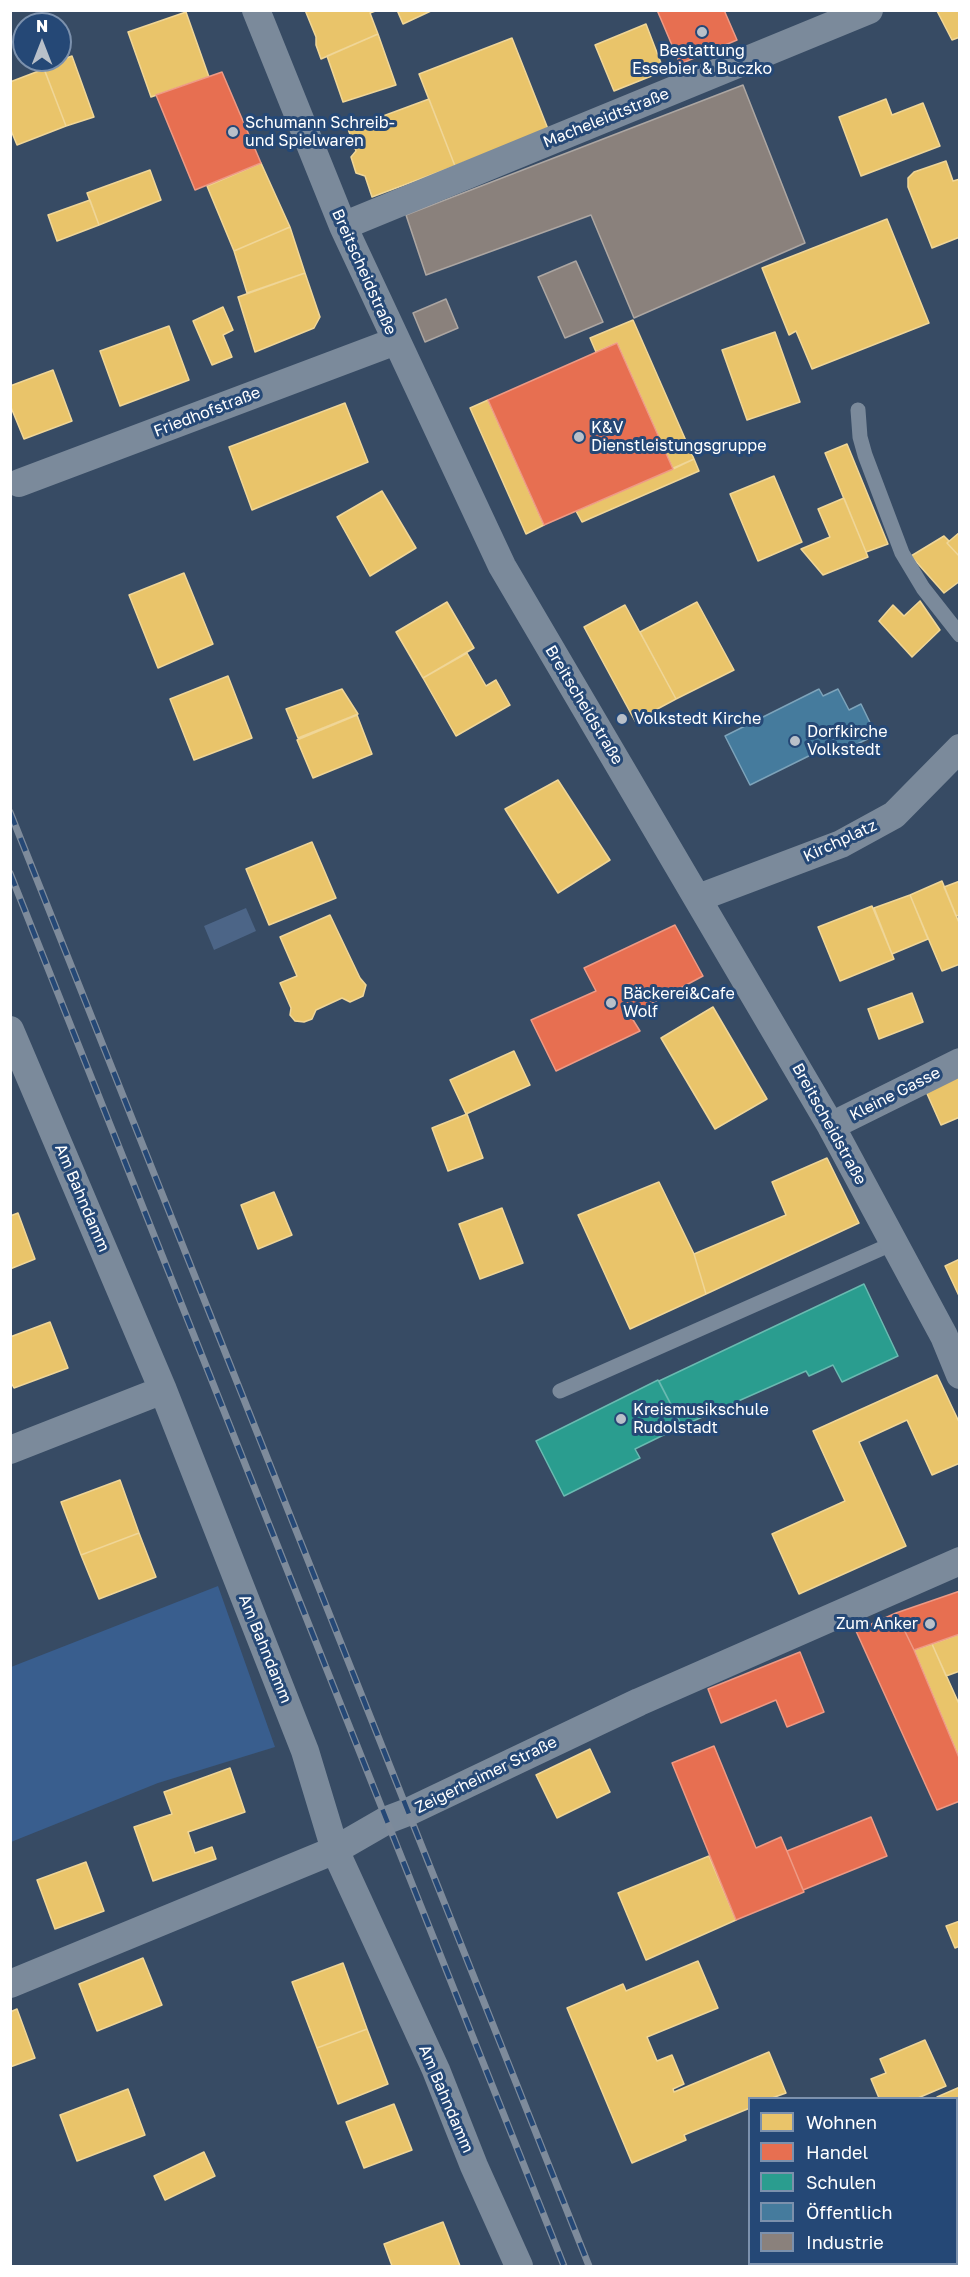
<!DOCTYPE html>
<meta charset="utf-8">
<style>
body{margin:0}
#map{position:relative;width:970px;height:2277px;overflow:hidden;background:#374b64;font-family:"Golos Text",sans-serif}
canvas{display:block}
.frame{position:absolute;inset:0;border:12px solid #fff;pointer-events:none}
.legend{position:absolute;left:748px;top:2097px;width:210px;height:168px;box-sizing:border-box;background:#254876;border:2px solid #7c91ad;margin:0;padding:8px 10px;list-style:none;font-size:18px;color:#fff}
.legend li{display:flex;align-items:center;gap:12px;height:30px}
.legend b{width:30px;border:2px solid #7c91ad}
.north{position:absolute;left:12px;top:12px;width:60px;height:60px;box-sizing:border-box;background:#254876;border:2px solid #7c91ad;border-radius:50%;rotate:0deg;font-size:16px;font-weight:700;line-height:24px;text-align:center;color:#fff}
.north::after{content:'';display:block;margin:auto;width:21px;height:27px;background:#b9c0c9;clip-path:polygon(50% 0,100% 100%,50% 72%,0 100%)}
</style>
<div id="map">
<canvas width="970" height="2277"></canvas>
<div class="frame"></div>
<ul class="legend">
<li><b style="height:16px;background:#e9c46a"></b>Wohnen</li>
<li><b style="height:16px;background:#e76f51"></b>Handel</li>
<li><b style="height:16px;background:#2a9d8f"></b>Schulen</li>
<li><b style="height:16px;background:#457b9d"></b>Öffentlich</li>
<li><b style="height:16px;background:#8a817c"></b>Industrie</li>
</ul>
<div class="north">N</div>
</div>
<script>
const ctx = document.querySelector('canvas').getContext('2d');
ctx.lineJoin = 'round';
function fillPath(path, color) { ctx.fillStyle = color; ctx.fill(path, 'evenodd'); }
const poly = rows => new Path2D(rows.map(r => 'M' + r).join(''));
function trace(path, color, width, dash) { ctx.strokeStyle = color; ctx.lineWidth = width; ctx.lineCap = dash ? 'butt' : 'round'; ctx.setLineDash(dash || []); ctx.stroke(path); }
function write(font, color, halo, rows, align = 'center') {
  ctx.font = font + ' "Golos Text",sans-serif'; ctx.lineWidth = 6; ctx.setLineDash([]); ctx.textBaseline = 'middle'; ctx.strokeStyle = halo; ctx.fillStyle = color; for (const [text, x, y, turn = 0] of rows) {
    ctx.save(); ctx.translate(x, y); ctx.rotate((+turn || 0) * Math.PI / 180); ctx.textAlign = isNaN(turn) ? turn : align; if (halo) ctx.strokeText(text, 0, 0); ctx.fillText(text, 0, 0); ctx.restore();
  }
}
fillPath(poly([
 [218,1586,275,1747,158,1783,11,1842,11,1667]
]), '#395e8e');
fillPath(poly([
 [246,908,256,931,214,950,204,926]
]), '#4c6587');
const homes = poly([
 [305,10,378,10,370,13,378,34,321,59,316,45,316,37,305,10],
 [397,10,433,10,403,24,397,10],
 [960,10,960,37,952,40,937,11,960,10],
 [186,12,209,77,151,97,128,32,186,12],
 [646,24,664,71,614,91,595,45,646,24],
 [378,34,396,85,343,102,327,56,378,34],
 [512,38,548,129,455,166,419,74,512,38],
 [72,56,94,117,66,126,43,66,72,56],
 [44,69,66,126,17,145,10,128,10,82,44,69],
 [429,99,455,166,372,197,365,176,356,173,351,157,356,151,348,129,429,99],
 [886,99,892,115,923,103,940,146,861,176,839,117,886,99],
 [946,161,953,181,960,179,960,237,932,248,908,187,908,178,914,172,946,161],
 [261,163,290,227,234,251,207,186,261,163],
 [150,170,161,200,99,225,87,193,150,170],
 [90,200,99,225,57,241,48,215,90,200],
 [887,219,929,323,812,369,796,331,789,335,762,268,887,219],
 [290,227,305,273,247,293,234,251,290,227],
 [305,273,320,317,314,328,255,352,238,297,305,273],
 [223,307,233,330,223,335,232,357,212,365,193,321,223,307],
 [633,320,694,459,673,469,617,343,596,352,590,338,633,320],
 [169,326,189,380,120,406,100,351,169,326],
 [775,332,800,402,747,420,722,350,775,332],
 [53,370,72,421,24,439,10,405,10,386,53,370],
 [488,400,544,525,526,534,470,408,488,400],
 [345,403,368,462,252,510,229,447,345,403],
 [847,444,888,544,866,552,825,453,847,444],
 [694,459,699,471,582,522,576,511,694,459],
 [774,476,802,542,758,561,730,494,774,476],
 [382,491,416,548,370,576,337,517,382,491],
 [844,498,868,557,823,575,801,549,830,537,818,509,844,498],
 [960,532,960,557,947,543,960,532],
 [944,536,949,541,947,543,960,557,960,581,944,593,911,556,944,536],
 [184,573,213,644,158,668,129,595,184,573],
 [920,601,940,630,912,657,879,621,893,605,904,616,920,601],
 [447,602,474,648,423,678,396,632,447,602],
 [697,602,734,670,676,699,640,632,697,602],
 [625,605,676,699,635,721,584,627,625,605],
 [467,653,486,686,496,680,510,705,456,736,423,678,467,653],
 [228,676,252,738,194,760,170,699,228,676],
 [342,689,358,714,298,738,286,709,342,689],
 [357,715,372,754,313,778,297,740,357,715],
 [558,780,610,860,558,893,505,809,558,780],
 [312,842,336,898,269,925,246,869,312,842],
 [942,881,960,925,960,964,942,971,910,895,942,881],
 [960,881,960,915,956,916,944,887,960,881],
 [910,895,928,939,892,954,874,908,910,895],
 [872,906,894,959,840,981,818,927,872,906],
 [330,915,360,978,366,985,363,996,350,1002,342,998,316,1010,312,1019,304,1022,295,1021,290,1015,291,1008,280,983,297,976,280,937,330,915],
 [912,993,923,1022,879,1039,868,1009,912,993],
 [713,1007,767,1099,715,1129,661,1038,713,1007],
 [514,1051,530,1085,466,1114,450,1080,514,1051],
 [960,1071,960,1117,941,1125,924,1087,960,1071],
 [467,1114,483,1158,448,1171,432,1128,467,1114],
 [827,1158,859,1223,706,1294,694,1254,786,1215,772,1182,827,1158],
 [659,1182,694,1254,706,1294,630,1329,578,1215,659,1182],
 [274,1192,292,1235,258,1249,241,1205,274,1192],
 [502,1208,523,1263,480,1279,459,1224,502,1208],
 [18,1213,35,1259,10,1269,10,1216,18,1213],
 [960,1259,960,1298,945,1266,960,1259],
 [50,1322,68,1368,14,1388,10,1381,10,1337,50,1322],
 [937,1375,960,1424,960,1463,932,1475,907,1420,859,1442,906,1546,799,1594,772,1534,845,1501,813,1431,937,1375],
 [120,1480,139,1533,81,1555,61,1502,120,1480],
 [139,1533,156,1577,99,1599,81,1555,139,1533],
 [960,1634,960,1671,946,1676,932,1644,960,1634],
 [932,1644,960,1706,960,1760,914,1650,932,1644],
 [590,1749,610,1792,557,1818,536,1775,590,1749],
 [230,1768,245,1812,188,1832,195,1853,212,1847,216,1859,153,1881,134,1827,172,1814,164,1792,230,1768],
 [709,1856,736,1920,646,1960,618,1893,709,1856],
 [86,1862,104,1911,55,1929,37,1880,86,1862],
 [960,1921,960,1946,955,1948,946,1926,960,1921],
 [143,1958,162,2005,97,2031,79,1984,143,1958],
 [698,1961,718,2008,647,2037,657,2061,672,2055,684,2084,673,2089,674,2092,769,2052,786,2093,772,2098,750,2098,750,2108,684,2135,686,2140,632,2163,567,2008,623,1984,626,1991,698,1961],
 [343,1963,367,2029,317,2048,292,1982,343,1963],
 [17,2009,35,2058,10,2067,10,2012,17,2009],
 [367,2029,388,2084,338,2104,317,2048,367,2029],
 [925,2040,946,2086,918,2098,879,2098,871,2079,886,2073,880,2059,925,2040],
 [960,2087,960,2138,956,2139,956,2098,937,2097,960,2087],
 [128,2089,145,2135,77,2161,60,2115,128,2089],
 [394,2104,412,2150,364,2168,346,2122,394,2104],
 [960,2138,960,2173,956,2174,956,2140,960,2138],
 [204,2152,215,2176,165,2200,154,2176,204,2152],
 [960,2192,960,2216,956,2218,956,2193,960,2192],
 [443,2222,460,2266,392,2266,384,2244,443,2222]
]);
fillPath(homes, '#e9c46a');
trace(homes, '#f0d697', 1.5);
const shops = poly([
 [657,10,724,10,737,40,680,64,657,10],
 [222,72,261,163,195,190,156,95,222,72],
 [617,343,673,469,544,525,488,400,617,343],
 [675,925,703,976,630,1015,640,1031,556,1071,531,1020,596,991,584,968,675,925],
 [960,1591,960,1634,914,1650,896,1613,960,1591],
 [896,1613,914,1650,960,1760,960,1801,937,1810,856,1631,896,1613],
 [800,1652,824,1712,787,1727,776,1700,721,1723,708,1689,800,1652],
 [714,1746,756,1848,781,1837,804,1892,736,1920,672,1763,714,1746],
 [871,1817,887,1856,803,1890,787,1851,871,1817]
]);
fillPath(shops, '#e76f51');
trace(shops, '#ee9a85', 1.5);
const schools = poly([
 [864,1284,898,1356,842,1382,833,1365,809,1376,806,1371,682,1426,659,1381,864,1284],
 [658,1380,682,1426,635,1449,640,1458,564,1496,536,1441,658,1380]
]);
fillPath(schools, '#2a9d8f');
trace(schools, '#6abab1', 1.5);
const public = poly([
 [819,689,823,696,838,689,849,710,861,704,876,735,834,755,829,746,750,785,725,736,819,689]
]);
fillPath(public, '#457b9d');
trace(public, '#7da3ba', 1.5);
const industry = poly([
 [743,85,805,243,634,318,591,215,426,275,406,215,743,85],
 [576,261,603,322,565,338,538,277,576,261],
 [446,299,458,328,425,342,413,313,446,299]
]);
fillPath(industry, '#8a817c');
trace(industry, '#ada7a3', 1.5);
trace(poly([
 [858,410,860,437,865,455,902,553,923,588,960,635],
 [560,1391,894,1243]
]), '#7b8a9b', 15);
trace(poly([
 [256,10,343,226,502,566,831,1126,944,1336,960,1375],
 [343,226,869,10],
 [19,483,396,341],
 [698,898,841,844,894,815,960,748],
 [10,1030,163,1390,305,1751,335,1850,436,2070,474,2166,519,2266],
 [831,1126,960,1062],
 [10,1450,163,1390],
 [10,1984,335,1850,387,1820,408,1812,639,1702,960,1561]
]), '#7b8a9b', 28);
const rail = poly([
 [10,812,589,2266],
 [10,873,564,2266]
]);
trace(rail, '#7e8b9b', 7);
trace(rail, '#254876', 4.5, [14]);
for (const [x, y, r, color] of [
 [702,32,6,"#b9c0c9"],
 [233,132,6,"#b9c0c9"],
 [579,437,6,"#b9c0c9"],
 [622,719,6,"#b9c0c9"],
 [795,741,6,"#b9c0c9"],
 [611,1003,6,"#b9c0c9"],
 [621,1419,6,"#b9c0c9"],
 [930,1624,6,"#b9c0c9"]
]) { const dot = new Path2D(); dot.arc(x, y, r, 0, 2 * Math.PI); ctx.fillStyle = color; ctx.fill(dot); trace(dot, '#254876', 2); }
write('16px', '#fff', '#254876', [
 ["Bestattung",702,51,"center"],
 ["Essebier & Buczko",702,69,"center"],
 ["Schumann Schreib-",245,123],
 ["und Spielwaren",245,141],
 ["K&V",591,428],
 ["Dienstleistungsgruppe",591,446],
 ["Volkstedt Kirche",634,719],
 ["Dorfkirche",807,732],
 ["Volkstedt",807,750],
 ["Bäckerei&Cafe",623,994],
 ["Wolf",623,1012],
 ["Kreismusikschule",633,1410],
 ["Rudolstadt",633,1428],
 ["Zum Anker",918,1624,"right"]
], 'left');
write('16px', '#fff', '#254876', [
 ["Macheleidtstraße",606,118,-22],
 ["Breitscheidstraße",364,272,66],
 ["Friedhofstraße",207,412,-21],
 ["Breitscheidstraße",584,705,59],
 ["Kirchplatz",840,841,-25],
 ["Kleine Gasse",895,1094,-27],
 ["Breitscheidstraße",829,1124,61],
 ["Am Bahndamm",82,1198,67],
 ["Am Bahndamm",265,1649,68],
 ["Zeigerheimer Straße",486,1775,-26],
 ["Am Bahndamm",446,2099,67]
]);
</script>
